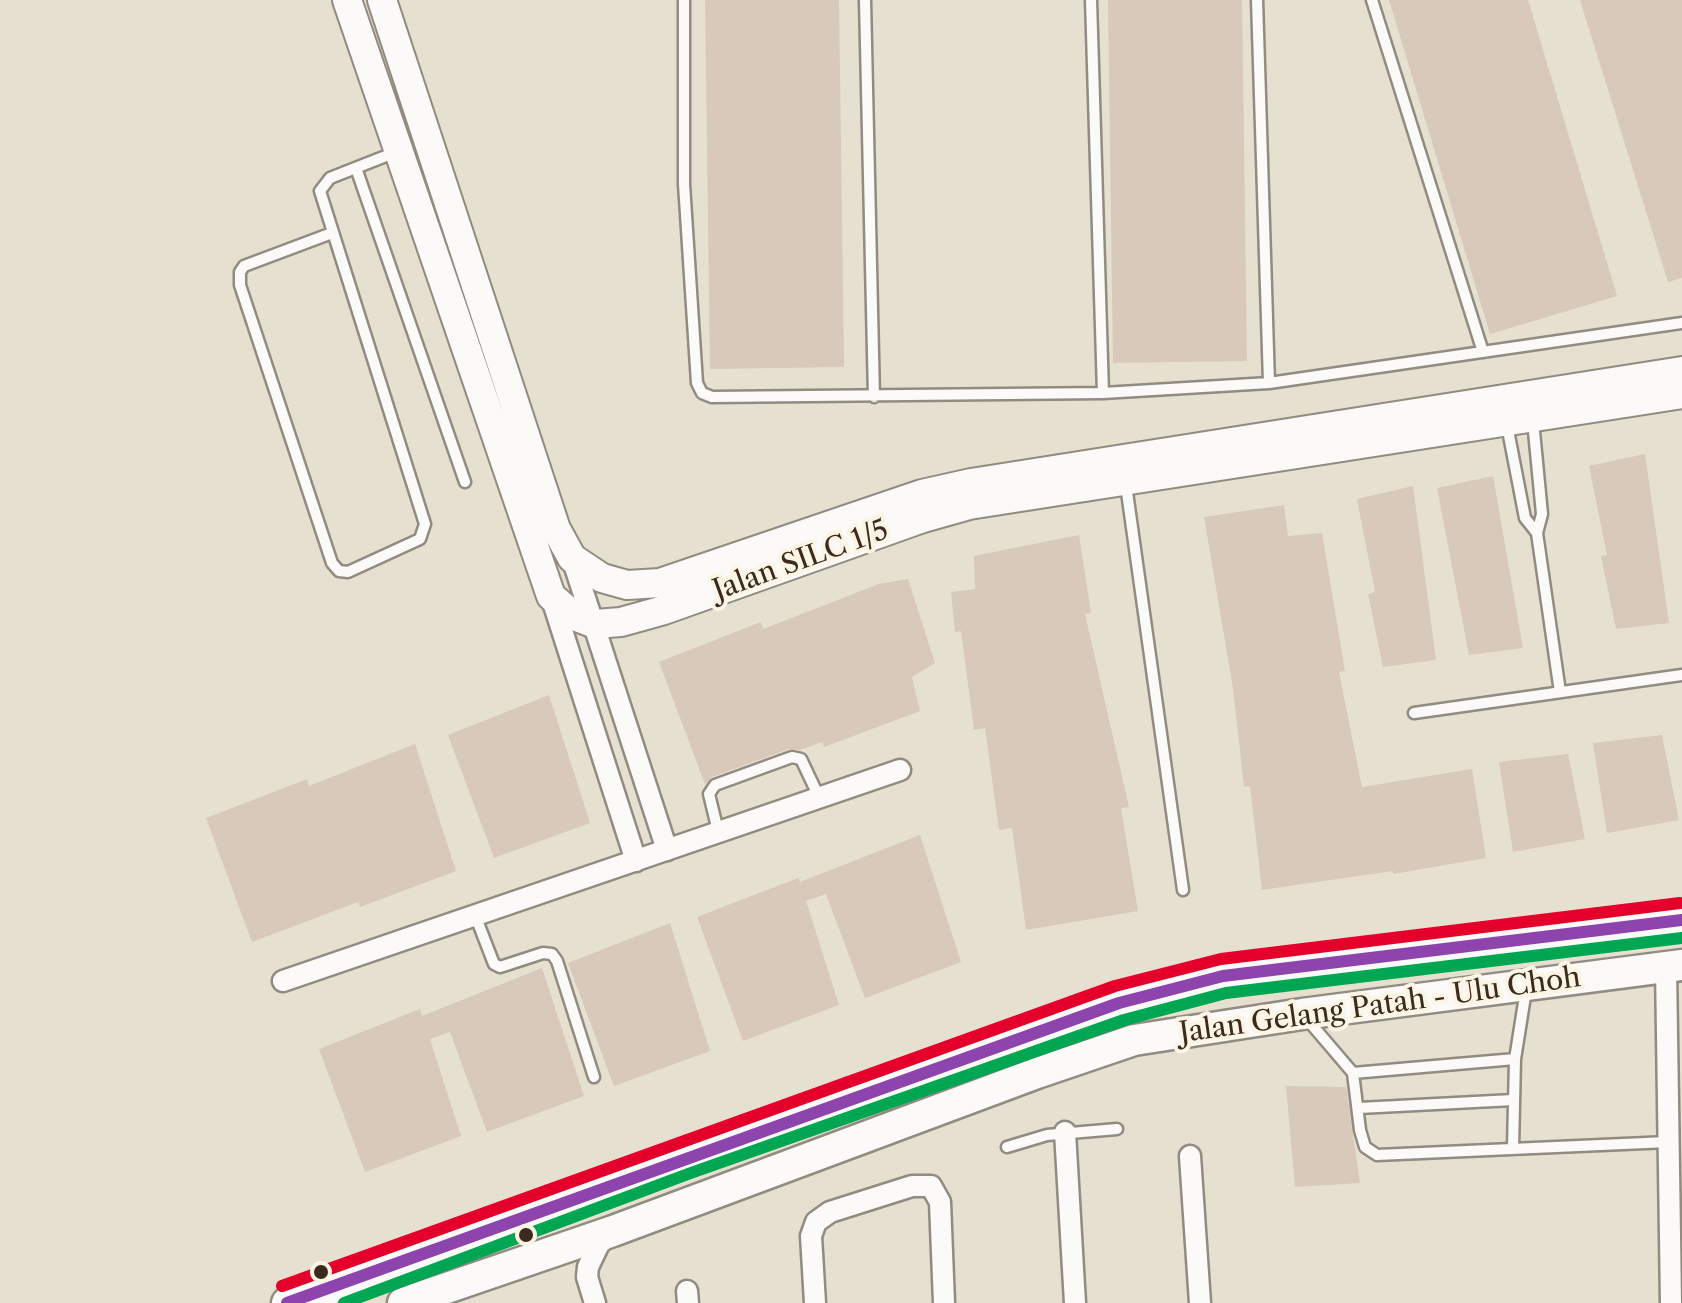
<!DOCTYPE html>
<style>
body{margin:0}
canvas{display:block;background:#e6e0d0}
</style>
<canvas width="1682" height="1303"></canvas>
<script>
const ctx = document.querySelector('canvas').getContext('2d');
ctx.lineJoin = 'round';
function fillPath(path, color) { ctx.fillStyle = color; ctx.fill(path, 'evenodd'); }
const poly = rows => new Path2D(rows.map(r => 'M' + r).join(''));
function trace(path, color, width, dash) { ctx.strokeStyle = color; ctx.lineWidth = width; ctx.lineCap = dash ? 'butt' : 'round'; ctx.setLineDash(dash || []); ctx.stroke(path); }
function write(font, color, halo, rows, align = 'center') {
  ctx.font = font + ' "Libre Caslon Text",serif'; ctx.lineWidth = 8; ctx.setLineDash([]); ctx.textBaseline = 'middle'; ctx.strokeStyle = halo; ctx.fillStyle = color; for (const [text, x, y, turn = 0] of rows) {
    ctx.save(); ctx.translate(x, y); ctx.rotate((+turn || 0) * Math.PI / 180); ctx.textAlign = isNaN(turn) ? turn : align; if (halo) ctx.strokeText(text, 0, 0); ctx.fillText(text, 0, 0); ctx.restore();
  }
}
fillPath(poly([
 [705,0,839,0,844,367,710,369],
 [1108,0,1242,0,1247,361,1113,363],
 [1389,0,1528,0,1617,296,1490,334],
 [1580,0,1682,0,1682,278,1668,282],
 [1645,454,1669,623,1616,629,1601,556,1607,555,1589,466],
 [1493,476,1523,648,1469,655,1437,488],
 [1413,486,1436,660,1383,667,1368,594,1375,592,1357,499],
 [1284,505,1288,536,1322,533,1345,671,1339,672,1362,787,1472,769,1486,858,1393,874,1393,871,1262,890,1250,786,1244,787,1233,688,1204,517],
 [1079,535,1091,613,1085,614,1129,807,1121,808,1138,911,1026,930,1012,828,999,830,985,728,974,730,961,631,955,632,951,592,975,589,974,556],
 [908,579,935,663,912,677,920,711,824,747,822,742,800,750,789,749,712,777,705,784,659,662,761,622,763,629,879,584],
 [549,695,590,823,494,858,448,735],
 [1662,735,1679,820,1607,833,1593,743],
 [415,744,456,871,360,907,358,902,252,942,206,818,307,779,309,786],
 [1568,754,1585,839,1513,852,1499,762],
 [920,835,961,962,865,998,826,894,806,901,839,1005,743,1041,697,917,798,878,800,882],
 [670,923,710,1051,614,1086,568,963],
 [542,968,584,1096,487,1132,450,1032,430,1039,461,1136,365,1172,319,1049,420,1009,422,1016],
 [1286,1086,1346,1087,1360,1183,1295,1187]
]), '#d8c9bb');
const lane = poly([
 [684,0,684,184,697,383,702,393,712,397,1103,393,1269,383,1682,323],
 [865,0,874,397],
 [1091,0,1103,393],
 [1257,0,1269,383],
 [1372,0,1483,352],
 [356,168,465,482],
 [332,233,244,266,240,272,240,285,332,563,339,571,348,572,420,539,425,524,320,191,330,178,396,152],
 [1533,421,1542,514,1537,533,1560,692],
 [1507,425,1525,518,1537,533],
 [1126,485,1183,890],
 [1414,713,1682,675],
 [718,831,709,794,715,785,792,757,801,759,819,797],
 [475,915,494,964,500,967,543,953,552,954,557,961,594,1077],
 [1306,1018,1353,1073,1360,1130,1365,1147,1377,1155,1668,1142],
 [1353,1073,1515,1059],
 [1359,1108,1513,1100],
 [1007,1147,1047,1135,1117,1129],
 [1513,1148,1515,1059,1526,990]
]);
const street = poly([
 [572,558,667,850],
 [551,596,636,861],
 [1666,967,1671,1303],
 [283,981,900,770],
 [1065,1132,1075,1303],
 [1190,1156,1200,1303],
 [687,1291,688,1303],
 [595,1303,587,1277,588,1267,599,1244,610,1234],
 [815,1303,811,1236,816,1222,830,1212,912,1186,931,1186,940,1202,944,1303]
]);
const secondary = poly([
 [347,0,551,596,574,616,595,624,621,622,664,610,923,518,969,505,1682,394],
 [382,0,556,529,572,558,602,578,627,585,660,583,922,494,971,483,1682,371]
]);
const primary = poly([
 [287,1303,349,1283,682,1158,1119,1003,1223,976,1682,920],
 [403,1303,613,1231,1037,1073,1134,1040,1302,1014,1682,965]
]);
trace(lane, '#918b81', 15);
trace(street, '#918b81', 25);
trace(secondary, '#918b81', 32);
trace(primary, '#918b81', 35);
trace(lane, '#fbfaf8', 10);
trace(street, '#fbfaf8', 20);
trace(secondary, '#fbfaf8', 28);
trace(primary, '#fbfaf8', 30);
trace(poly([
 [287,1303,1119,1003,1223,976,1682,920]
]), '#8e44ad', 12);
trace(poly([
 [344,1303,688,1174,1124,1020,1226,993,1682,938]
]), '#00a651', 12);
trace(poly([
 [282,1286,1115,986,1221,959,1680,903]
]), '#e4002b', 12);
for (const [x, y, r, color] of [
 [526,1235,9,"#3b2a1e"],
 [321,1272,9,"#3b2a1e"]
]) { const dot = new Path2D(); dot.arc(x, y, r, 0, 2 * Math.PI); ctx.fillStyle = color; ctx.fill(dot); trace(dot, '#fcf5e5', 4); }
write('28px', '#3b2a1e', '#fcf5e5', [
 ["Jalan SILC 1/5",801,561,-20],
 ["Jalan Gelang Patah - Ulu Choh",1380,1006,-8]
]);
</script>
